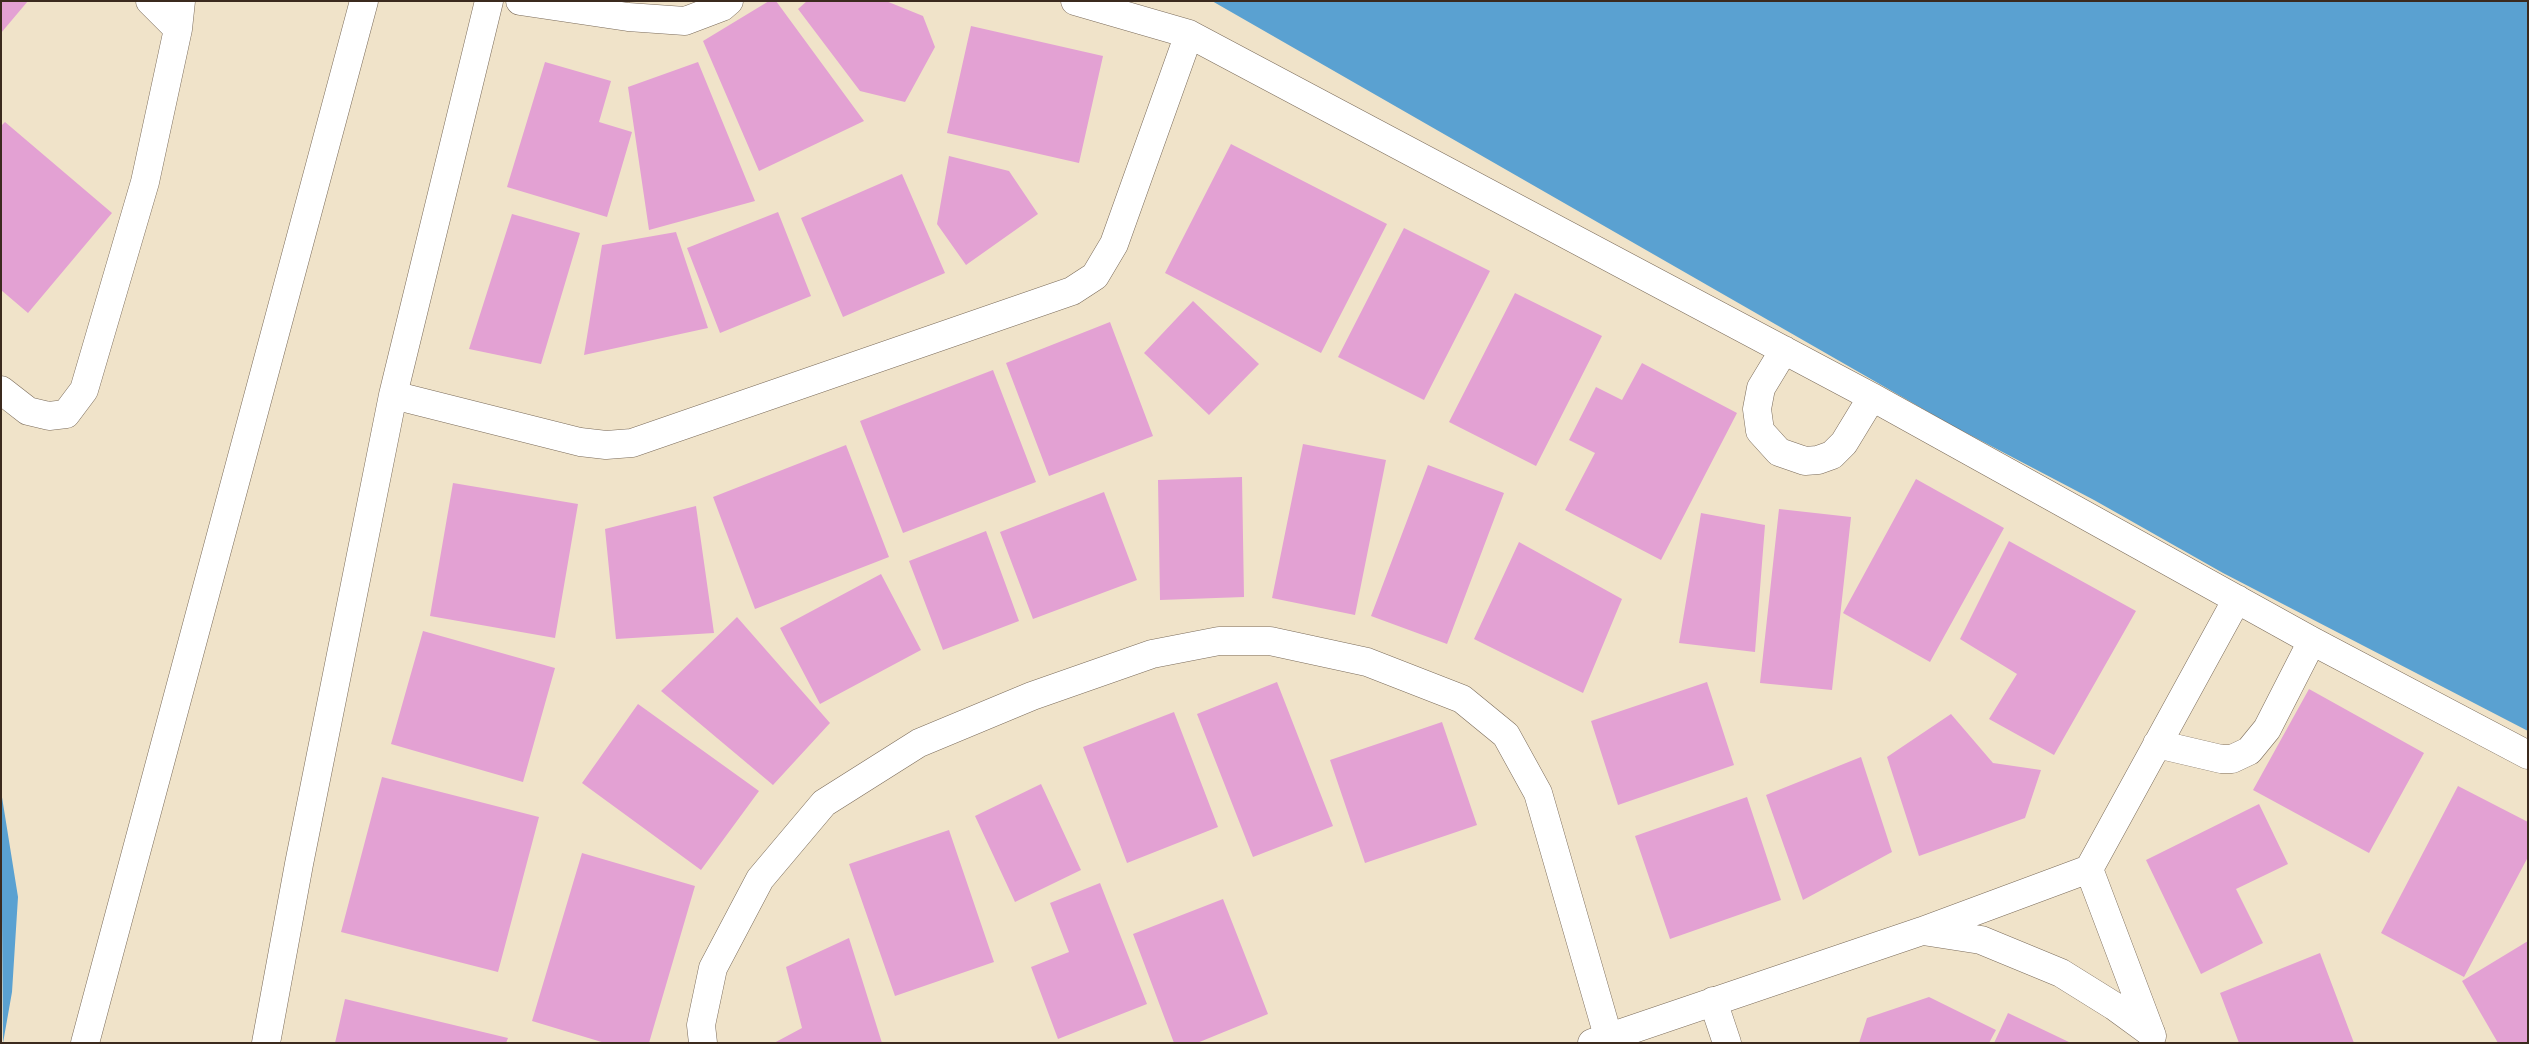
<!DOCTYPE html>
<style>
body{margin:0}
#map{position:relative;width:2529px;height:1044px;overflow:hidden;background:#f0e3c9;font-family:Dekko,sans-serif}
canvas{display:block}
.frame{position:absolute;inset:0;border:2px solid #3b2a1e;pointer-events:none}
</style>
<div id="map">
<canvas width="2529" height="1044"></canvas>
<div class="frame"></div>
</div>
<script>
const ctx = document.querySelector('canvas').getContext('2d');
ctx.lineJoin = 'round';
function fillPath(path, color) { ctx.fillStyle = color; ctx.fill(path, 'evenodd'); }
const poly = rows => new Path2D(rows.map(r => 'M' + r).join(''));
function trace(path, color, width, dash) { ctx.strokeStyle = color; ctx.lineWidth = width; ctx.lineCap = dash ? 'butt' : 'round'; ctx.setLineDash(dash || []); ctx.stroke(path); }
fillPath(poly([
 [1212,1,2528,1,2528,731,2223,573,2094,500,1951,425],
 [1,791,18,897,12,992,3,1043]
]), '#5aa1d1');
fillPath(poly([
 [1,1,28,1,1,33],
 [769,1,776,1,864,121,759,171,703,41],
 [807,1,886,1,923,16,935,47,905,102,860,91,798,9],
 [971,26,1103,56,1079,163,947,133],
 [545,62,611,81,599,122,632,132,607,217,507,187],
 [698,62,755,201,649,230,628,87],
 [5,122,112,213,28,313,1,290,1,126],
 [1231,144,1387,224,1321,353,1165,273],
 [949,156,1009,171,1038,214,966,265,937,224],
 [902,174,945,273,843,317,801,218],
 [778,212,811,296,720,333,687,248],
 [512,214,580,233,541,364,469,349],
 [1404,228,1490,271,1424,400,1338,357],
 [676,232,708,328,584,355,602,245],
 [1515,293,1602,336,1536,466,1449,422],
 [1193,301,1259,364,1209,415,1144,353],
 [1110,322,1153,436,1049,476,1006,363],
 [1642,363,1737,413,1661,560,1565,510,1595,453,1569,440,1596,387,1622,400],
 [993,370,1036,482,903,533,860,421],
 [1303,444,1386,460,1355,615,1272,598],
 [846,445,889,557,755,609,713,497],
 [1428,465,1504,493,1447,644,1371,616],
 [1242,477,1244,597,1160,600,1158,480],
 [1916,479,2004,528,1930,662,1843,613],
 [453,483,578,504,555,638,430,616],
 [1104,492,1137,580,1033,619,1000,532],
 [696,506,714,633,616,639,605,529],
 [1779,509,1851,517,1832,690,1760,683],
 [1701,513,1765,525,1755,652,1679,643],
 [986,531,1019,621,943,650,909,561],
 [2009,541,2136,611,2054,755,1989,719,2017,674,1960,639],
 [1519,542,1622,599,1583,693,1474,639],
 [881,574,921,650,820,704,780,628],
 [737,617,830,723,773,785,661,691],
 [423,631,555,668,523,782,391,744],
 [1277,682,1333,826,1253,857,1197,714],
 [1707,682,1734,765,1618,805,1591,721],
 [2309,689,2424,753,2369,853,2253,790],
 [638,704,759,791,701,870,582,783],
 [1174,712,1218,827,1127,863,1083,747],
 [1951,714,1993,763,2041,770,2025,818,1919,856,1887,757],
 [1442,722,1477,825,1365,863,1330,760],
 [1861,757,1892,852,1803,900,1766,795],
 [382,777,539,817,498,972,341,932],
 [1041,784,1081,870,1015,902,975,816],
 [2458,786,2528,822,2528,857,2464,977,2381,933],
 [1747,797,1781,900,1670,939,1635,836],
 [2259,804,2288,864,2236,889,2263,943,2201,974,2146,860],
 [949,830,994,962,895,996,849,864],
 [582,853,695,886,649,1043,605,1043,532,1021],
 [1100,883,1147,1004,1058,1039,1031,967,1069,952,1050,903],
 [1223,899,1268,1014,1197,1043,1174,1043,1133,934],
 [849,938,882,1043,774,1043,802,1028,786,967],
 [2528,941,2528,1043,2498,1043,2462,981],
 [2320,953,2354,1043,2239,1043,2220,993],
 [1929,997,1996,1030,1989,1043,1859,1043,1867,1018],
 [345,999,508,1038,506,1043,335,1043],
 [2008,1013,2071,1043,1994,1043]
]), '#e3a1d3');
const street = poly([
 [150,1,178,29],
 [520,1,628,17,685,21,722,7,729,1],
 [1075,1,1189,34,1872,397,2312,641,2528,755],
 [1784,350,1761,388,1757,409,1760,431,1779,452,1805,461,1818,460,1832,455,1844,443,1872,397],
 [1,390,28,411,49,416,66,414,84,390,145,182,178,29,181,1],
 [393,395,580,442,606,445,632,443,1072,291,1095,276,1114,244,1189,34],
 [2157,744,2221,759,2232,759,2249,751,2267,729,2312,641],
 [2089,869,2152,1036],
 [1923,931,1981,940,2061,973,2114,1006,2151,1033],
 [1713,1001,1727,1043],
 [85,1043,364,1],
 [266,1043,299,864,393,395,489,1],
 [703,1043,701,1025,713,968,760,879,824,803,919,743,1032,696,1152,654,1219,641,1270,641,1367,662,1462,699,1506,735,1538,793,1608,1036],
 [1592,1043,1922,931,2089,869,2237,599]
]);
trace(street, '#7a6b5a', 29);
trace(street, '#fff', 28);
</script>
